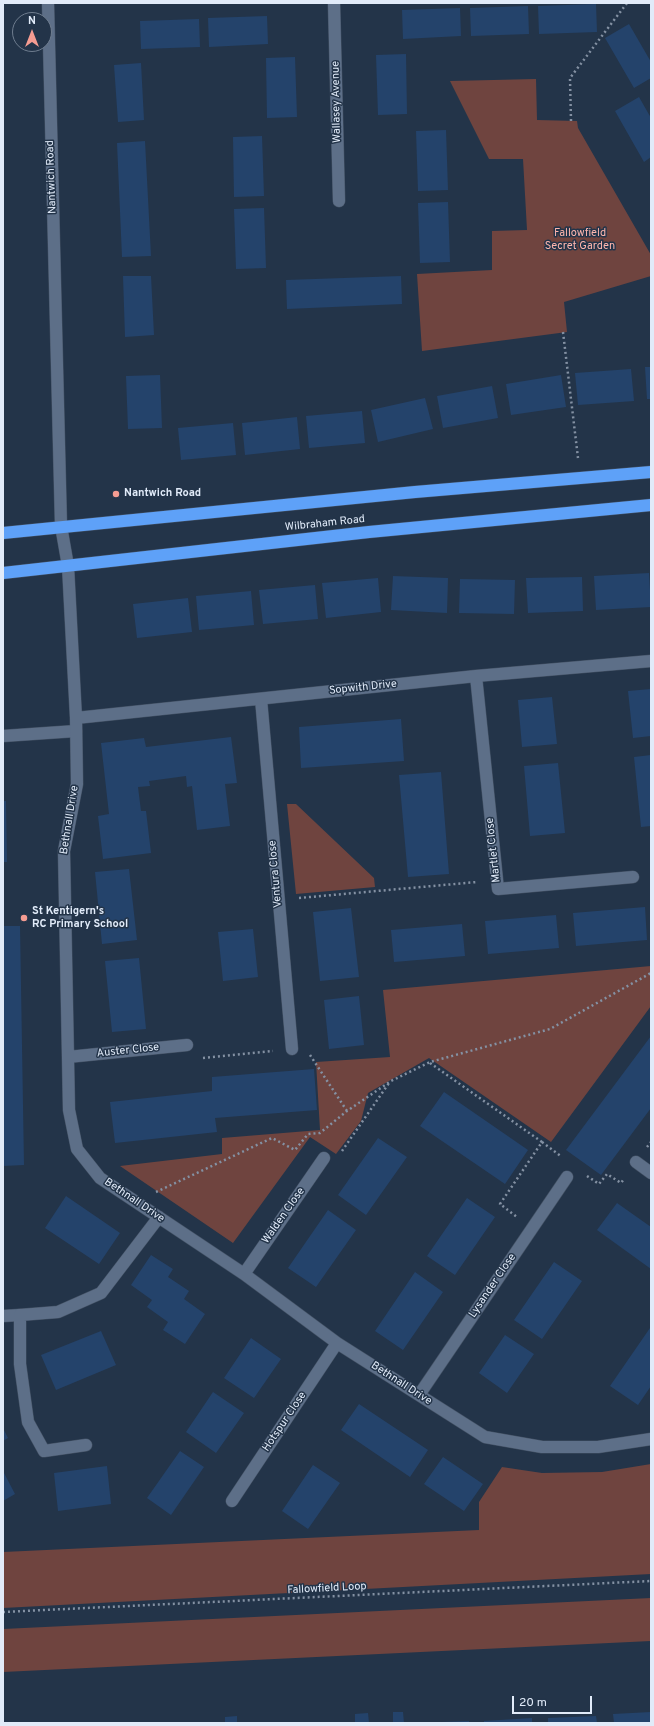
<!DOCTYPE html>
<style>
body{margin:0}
#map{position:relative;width:654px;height:1726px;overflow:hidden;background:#233449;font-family:Overpass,sans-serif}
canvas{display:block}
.frame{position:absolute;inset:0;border:4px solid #e1ebf9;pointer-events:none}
.north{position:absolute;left:12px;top:12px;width:40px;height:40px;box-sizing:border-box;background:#233449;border:1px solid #6f7d8f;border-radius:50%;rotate:0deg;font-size:11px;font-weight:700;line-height:16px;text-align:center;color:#e1ebf9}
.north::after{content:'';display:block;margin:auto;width:14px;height:18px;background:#f59c92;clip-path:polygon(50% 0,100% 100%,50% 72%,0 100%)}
.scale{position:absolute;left:512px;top:1696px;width:80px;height:18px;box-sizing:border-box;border:2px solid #e1ebf9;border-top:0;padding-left:5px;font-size:12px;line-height:14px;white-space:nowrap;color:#e1ebf9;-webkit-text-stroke:3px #233449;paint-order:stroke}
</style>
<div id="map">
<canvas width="654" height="1726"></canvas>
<div class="frame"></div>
<div class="north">N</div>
<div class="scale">20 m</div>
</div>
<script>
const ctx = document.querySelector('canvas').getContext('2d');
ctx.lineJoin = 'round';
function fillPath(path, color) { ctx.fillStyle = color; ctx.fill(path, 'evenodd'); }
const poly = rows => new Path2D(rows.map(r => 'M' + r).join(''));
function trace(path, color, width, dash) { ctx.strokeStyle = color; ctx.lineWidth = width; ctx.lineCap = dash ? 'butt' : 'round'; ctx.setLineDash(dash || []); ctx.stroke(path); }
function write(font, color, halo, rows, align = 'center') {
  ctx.font = font + ' Overpass,sans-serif'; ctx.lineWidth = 3; ctx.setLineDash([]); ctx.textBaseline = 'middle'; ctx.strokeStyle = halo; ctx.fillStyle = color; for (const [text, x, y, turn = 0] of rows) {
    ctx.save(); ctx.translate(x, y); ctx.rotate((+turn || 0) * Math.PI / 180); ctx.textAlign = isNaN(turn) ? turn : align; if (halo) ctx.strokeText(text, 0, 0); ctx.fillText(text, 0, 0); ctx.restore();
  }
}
fillPath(poly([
 [536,79,537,120,577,121,578,128,651,255,651,276,564,302,567,332,422,351,417,274,492,270,492,231,527,230,523,159,489,159,450,81],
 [287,804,296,804,374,878,375,887,296,894],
 [651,966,651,1006,551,1142,429,1058,368,1093,361,1121,336,1154,310,1137,233,1243,120,1166,222,1154,222,1138,320,1130,316,1062,390,1057,383,990],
 [651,1464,651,1574,3,1608,3,1552,479,1530,479,1502,502,1467,542,1473,602,1472],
 [651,1598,651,1641,3,1672,3,1629]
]), '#6f443f');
fillPath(poly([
 [596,4,597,32,539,34,538,6],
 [528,6,529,34,471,36,470,8],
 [460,8,461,36,403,39,402,10],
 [267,16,268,44,209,47,208,18],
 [199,19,200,47,141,49,140,21],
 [629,24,651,62,651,78,634,88,605,38],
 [406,54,407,114,378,115,376,55],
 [295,57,297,117,267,118,266,58],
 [141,63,144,120,118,122,114,65],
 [639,97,651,118,651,157,644,162,615,111],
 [446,130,448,190,418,191,416,131],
 [262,136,264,196,234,197,233,137],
 [145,141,151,256,122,257,117,143],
 [448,202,450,262,420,263,418,203],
 [264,208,266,268,236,269,234,209],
 [123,276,151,276,154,335,125,337],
 [401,276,402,304,287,309,286,280],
 [645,367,651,367,651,399,647,399],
 [631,369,634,401,578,405,575,373],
 [160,375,162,428,128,429,126,376],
 [561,375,566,407,511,415,506,384],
 [492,386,498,418,443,428,437,396],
 [425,398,433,429,378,442,371,410],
 [362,411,365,443,309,448,306,416],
 [297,417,300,449,245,455,242,423],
 [233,423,236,455,181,460,178,428],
 [649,573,651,607,596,610,594,576],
 [393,576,448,578,447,613,391,610],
 [582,577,583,611,528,613,526,578],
 [378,578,381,612,326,618,322,583],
 [460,579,515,580,514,614,459,613],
 [315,585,318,619,263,624,259,590],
 [251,591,254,625,199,630,196,596],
 [188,598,192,632,137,638,133,604],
 [651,689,651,736,633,738,628,691],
 [552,697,557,744,522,747,518,700],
 [401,719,404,761,301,768,299,727],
 [231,737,237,783,225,784,230,826,197,830,192,786,187,787,186,776,149,781,150,786,138,787,141,811,146,811,151,853,103,859,98,816,109,814,101,743,144,738,146,747],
 [651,755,651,826,641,827,634,757],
 [558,763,565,833,530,836,524,766],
 [441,772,449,874,408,877,399,775],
 [3,801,6,801,7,862,3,862],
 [129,869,137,940,102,944,95,872],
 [645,907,647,940,576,946,573,913],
 [351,908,359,977,320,981,313,912],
 [556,915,559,948,488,954,485,921],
 [462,924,465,956,394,962,391,930],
 [3,926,20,926,24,1165,3,1166],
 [253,929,258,977,223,981,218,932],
 [139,958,146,1029,112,1032,105,961],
 [359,996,364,1045,329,1049,324,1000],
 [651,1036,651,1108,601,1175,566,1150],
 [314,1069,317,1110,215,1118,217,1132,115,1143,110,1102,212,1091,212,1077],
 [444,1092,528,1150,505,1184,420,1126],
 [378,1138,407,1157,366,1215,338,1195],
 [66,1196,120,1233,99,1264,45,1228],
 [467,1198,495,1217,455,1275,427,1256],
 [617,1203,651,1227,651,1269,597,1230],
 [328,1210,356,1230,316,1287,288,1268],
 [151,1255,173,1269,168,1277,189,1291,184,1299,205,1314,185,1344,163,1330,168,1322,147,1307,152,1300,131,1285],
 [554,1262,582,1281,542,1339,514,1320],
 [415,1272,443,1292,403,1350,375,1331],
 [650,1328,651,1386,638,1405,610,1386],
 [101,1331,116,1365,56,1390,41,1355],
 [505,1335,534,1354,507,1393,479,1373],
 [251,1338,281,1359,254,1398,224,1378],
 [213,1392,244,1413,216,1453,186,1432],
 [359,1404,428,1450,410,1477,341,1430],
 [3,1428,8,1438,3,1441],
 [180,1451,204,1467,171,1515,147,1498],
 [443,1457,483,1484,464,1511,424,1484],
 [313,1465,340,1483,308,1529,282,1511],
 [107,1466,111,1504,58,1511,54,1473],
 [3,1471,15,1494,3,1501],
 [393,1712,403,1712,404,1723,393,1723],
 [651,1712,651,1723,614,1723,613,1714],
 [368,1713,369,1723,355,1723,355,1714],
 [237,1716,237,1723,225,1723,225,1717],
 [596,1716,597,1723,548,1723,548,1718],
 [532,1718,532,1723,484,1723,484,1721],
 [469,1721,469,1723,441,1723,441,1722]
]), '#24436b');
const lane = poly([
 [3,736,76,731],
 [3,1316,20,1315]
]);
const street = poly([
 [48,3,61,526,68,566,76,718,77,784,64,851,69,1110,77,1149,100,1178,244,1274,337,1343,485,1437,542,1447,598,1447,651,1439],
 [334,3,339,201],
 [476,676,498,889,633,877],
 [261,699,292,1049],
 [76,718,476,676,651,661],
 [68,1057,187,1045],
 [636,1162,651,1173],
 [244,1274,324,1158],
 [419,1395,567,1177],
 [86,1445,44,1451,28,1422,20,1364,20,1315,58,1312,101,1293,159,1217],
 [232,1501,337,1343]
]);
const highway = poly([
 [3,533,415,492,651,472],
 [3,573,369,532,651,505]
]);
trace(lane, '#435164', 13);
trace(street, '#435164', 13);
trace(highway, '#435164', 13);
trace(poly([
 [571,121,570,78,627,3],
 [563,332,578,458],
 [299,898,477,882],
 [310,1055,347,1111],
 [203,1058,273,1051],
 [430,1063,542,1142,500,1204,517,1217],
 [542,1142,562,1157],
 [647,1147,651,1142],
 [342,1151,389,1083],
 [587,1176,599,1184,607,1174,621,1183,624,1179],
 [156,1192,272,1138,295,1150,308,1134,320,1133,347,1111,391,1081,430,1062,550,1029,651,973],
 [3,1612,651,1581]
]), '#8491a3', 2.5, [2, 3]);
trace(lane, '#5d6f88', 12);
trace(street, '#5d6f88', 12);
trace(highway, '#5ea1f8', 12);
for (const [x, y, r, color] of [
 [116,494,4,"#f59c92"],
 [24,918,4,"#f59c92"]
]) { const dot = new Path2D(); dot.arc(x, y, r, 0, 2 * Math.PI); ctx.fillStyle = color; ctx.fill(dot); trace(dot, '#233449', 1.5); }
write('11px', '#e1ebf9', '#233449', [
 ["Wallasey Avenue",337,102,-91],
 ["Nantwich Road",52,177,-92],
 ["Wilbraham Road",325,524,-6],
 ["Sopwith Drive",363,688,-6],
 ["Bethnall Drive",70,820,-81],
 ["Martlet Close",494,850,-96],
 ["Ventura Close",276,874,-95],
 ["Auster Close",128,1051,-6],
 ["Bethnall Drive",134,1201,34],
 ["Walden Close",284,1216,-55],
 ["Lysander Close",493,1286,-56],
 ["Bethnall Drive",401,1384,33],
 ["Hotspur Close",285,1422,-56],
 ["Fallowfield Loop",327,1589,-3]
]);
write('11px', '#ffb6ad', '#233449', [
 ["Fallowfield",580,234],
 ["Secret Garden",580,247]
]);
write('bold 11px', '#e1ebf9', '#233449', [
 ["Nantwich Road",124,494],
 ["St Kentigern's",32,912],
 ["RC Primary School",32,925]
], 'left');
</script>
